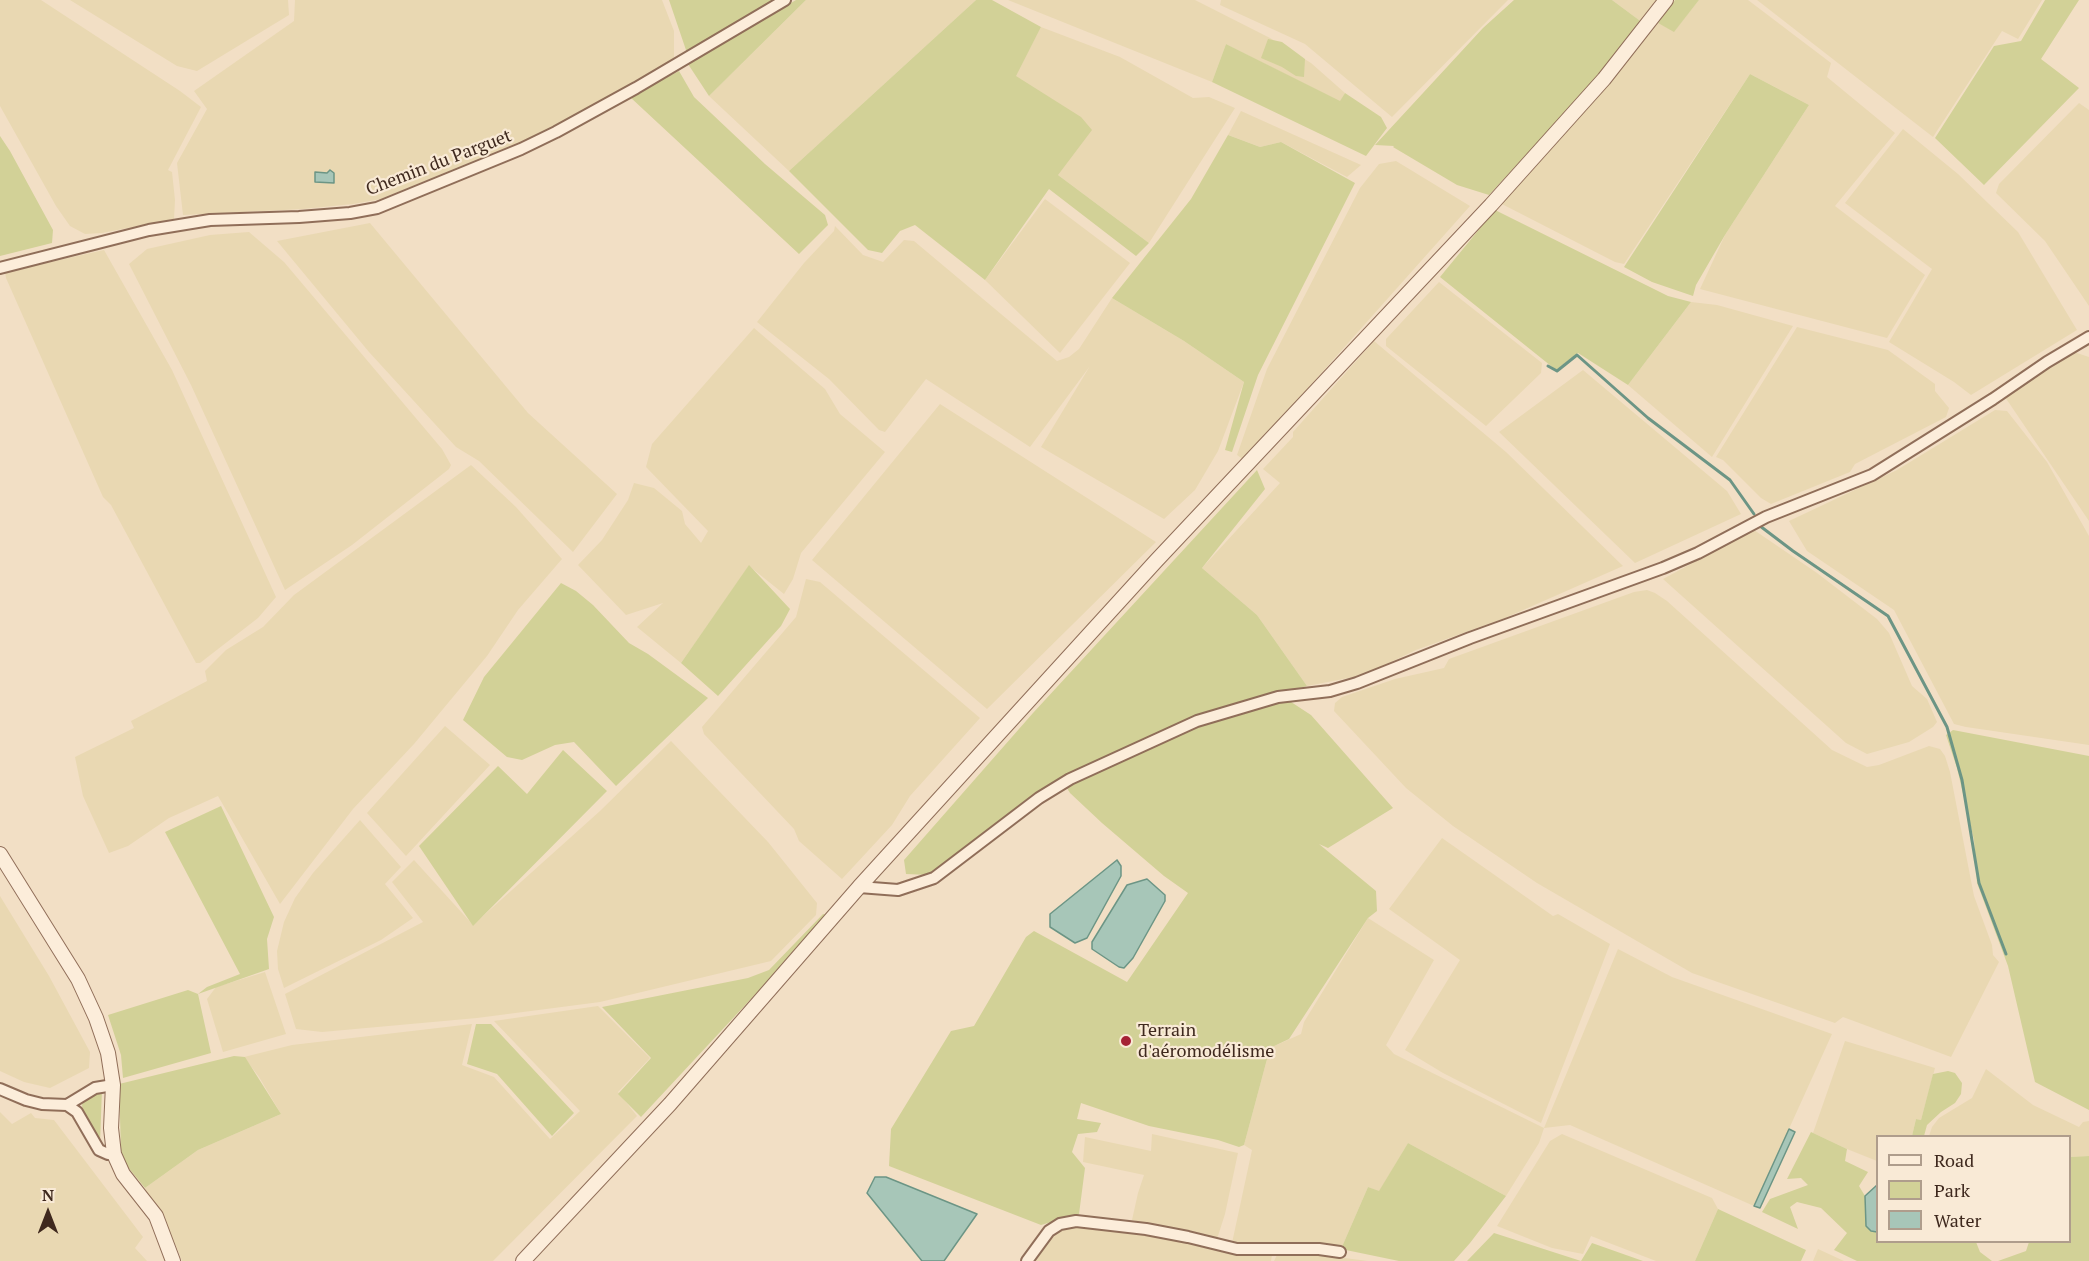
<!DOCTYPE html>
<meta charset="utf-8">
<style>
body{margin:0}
#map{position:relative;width:2089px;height:1261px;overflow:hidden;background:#f2dfc5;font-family:"PT Serif",serif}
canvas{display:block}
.legend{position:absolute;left:1876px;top:1135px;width:195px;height:108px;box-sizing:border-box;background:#f9ead6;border:2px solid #af9d8c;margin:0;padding:8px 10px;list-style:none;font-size:18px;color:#3f291e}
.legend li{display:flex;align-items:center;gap:12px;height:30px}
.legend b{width:30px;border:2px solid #af9d8c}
.north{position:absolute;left:18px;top:1183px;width:60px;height:60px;-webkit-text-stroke:4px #f9ead6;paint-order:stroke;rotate:0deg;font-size:16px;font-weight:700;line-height:24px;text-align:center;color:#3f291e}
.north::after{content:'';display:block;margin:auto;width:21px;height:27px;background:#3f291e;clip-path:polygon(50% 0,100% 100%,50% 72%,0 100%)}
</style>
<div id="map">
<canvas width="2089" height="1261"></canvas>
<ul class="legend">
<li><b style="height:8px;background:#fcedda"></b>Road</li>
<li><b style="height:16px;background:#d2d197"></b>Park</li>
<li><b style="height:16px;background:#a7c6b8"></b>Water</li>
</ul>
<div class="north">N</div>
</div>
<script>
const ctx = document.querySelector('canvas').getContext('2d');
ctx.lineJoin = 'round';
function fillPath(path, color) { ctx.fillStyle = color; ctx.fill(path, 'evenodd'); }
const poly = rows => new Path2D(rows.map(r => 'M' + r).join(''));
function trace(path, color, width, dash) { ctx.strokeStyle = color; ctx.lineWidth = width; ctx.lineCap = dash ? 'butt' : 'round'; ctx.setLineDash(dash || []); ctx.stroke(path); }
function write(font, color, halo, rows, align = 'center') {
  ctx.font = font + ' "PT Serif",serif'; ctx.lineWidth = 4.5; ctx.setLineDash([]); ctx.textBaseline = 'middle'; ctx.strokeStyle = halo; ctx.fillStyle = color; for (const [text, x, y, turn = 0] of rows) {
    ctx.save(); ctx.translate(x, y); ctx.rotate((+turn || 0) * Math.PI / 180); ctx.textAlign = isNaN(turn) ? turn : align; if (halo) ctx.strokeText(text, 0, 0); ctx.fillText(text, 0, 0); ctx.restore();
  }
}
fillPath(poly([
 [0,0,41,0,180,91,201,107,168,170,172,172,175,200,174,219,102,233,85,234,70,226,56,206,0,106],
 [70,0,288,0,289,15,197,71,177,66],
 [295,0,662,0,674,31,674,60,537,135,381,199,353,204,303,209,183,215,177,163,207,109,194,91,294,21],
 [806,0,976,0,789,171,709,96],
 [1008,0,1195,0,1270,38,1311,63,1345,93,1340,102,1226,44,1212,82],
 [1221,0,1508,0,1392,117,1305,44,1220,5],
 [1612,0,1661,0,1643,23],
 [1699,0,1748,0,1831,63,1827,77,1895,133,1835,206,1925,275,1887,338,1700,289,1725,235,1809,105,1750,74,1624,264,1615,262,1498,202,1603,90,1658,23,1674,31],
 [1757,0,2042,0,2018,39,2002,31,1933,137],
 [1041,27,1120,57,1193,98,1209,97,1235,108,1149,243,1058,175,1015,76],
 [2079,103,2089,110,2089,306,2045,241,1996,193,1999,184],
 [1241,111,1361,165,1347,177,1281,142,1260,147,1228,135],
 [1903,129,1958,174,2018,232,2077,330,1971,395,1954,382,1889,342,1932,269,1845,203],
 [1396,161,1470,206,1244,460,1237,455,1267,369,1360,188,1379,164],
 [1045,199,1130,263,1060,353,985,280],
 [370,223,528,413,617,494,573,552,479,461,456,447,369,352,277,241],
 [835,226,863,255,883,262,904,240,914,241,1057,361,1069,357,1079,349,1112,298,1184,341,1244,382,1218,451,1195,490,1164,519,1041,447,1090,366,1030,447,926,379,885,432,879,430,829,379,757,322,804,263,834,231],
 [249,232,284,262,442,449,451,465,449,469,352,545,285,590,191,385,129,264,147,249,210,235],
 [104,250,172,370,276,597,258,618,200,663,196,663,111,505,103,497,6,278,5,272],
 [1439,282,1542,363,1541,373,1486,426,1386,346,1386,339],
 [1691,302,1717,305,1793,326,1712,457,1628,385],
 [1797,327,1888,350,1935,384,1935,391,1949,408,1946,417,1855,464,1850,472,1771,504,1761,498,1723,460,1716,457],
 [754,328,825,389,840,414,885,452,801,553,793,579,784,594,749,566,681,663,637,627,663,603,626,615,578,565,602,540,628,500,634,483,654,488,682,511,685,524,701,543,708,531,646,467,652,444],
 [1374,341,1506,452,1623,566,1505,618,1416,650,1364,675,1307,686,1257,615,1202,568,1280,483,1263,469,1293,437,1293,432],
 [2074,352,2089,357,2089,521,2005,397],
 [1583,370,1727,491,1741,514,1635,563,1499,432],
 [940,404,1156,542,987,709,812,560],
 [1995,410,2007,411,2047,462,2089,536,2089,745,1966,727,1954,724,1894,610,1807,551,1789,521,1897,470],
 [471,465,516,507,562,559,518,610,487,656,414,744,353,809,280,904,218,796,169,818,128,846,109,853,83,796,75,757,134,728,131,721,207,681,205,671,226,650,263,627,294,595],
 [1754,530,1817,573,1877,619,1889,633,1912,686,1927,699,1937,722,1933,727,1909,742,1867,754,1846,743,1663,579],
 [806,579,820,582,980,718,910,796,892,825,842,879,799,841,794,829,704,734,702,727,796,617],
 [1647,590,1655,593,1667,601,1832,750,1867,767,1879,765,1929,746,1940,749,1945,756,1950,772,1974,896,1992,945,1993,955,1999,962,1951,1057,1843,1017,1835,1023,1692,973,1537,883,1453,826,1406,788,1334,711,1335,703,1342,697,1395,679,1444,668,1449,659,1634,592],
 [445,726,490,765,406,856,367,813],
 [671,741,768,842,817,903,816,915,771,961,600,1002,477,1018,322,1032,296,1029,285,994,423,922,392,882,414,860,473,925,600,811],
 [360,820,401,867,385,884,413,918,381,940,284,988,278,969,277,951,284,922,295,898,313,873],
 [1442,838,1553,916,1558,914,1610,944,1541,1123,1443,1073,1405,1050,1460,960,1389,909],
 [0,896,49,976,90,1052,89,1068,50,1088,24,1082,0,1071],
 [1368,918,1434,960,1386,1045,1394,1054,1544,1128,1618,949,1672,977,1832,1034,1754,1206,1570,1125,1544,1128,1539,1143,1506,1196,1408,1143,1379,1192,1368,1187,1341,1249,1249,1247,1232,1243,1252,1150,1244,1145,1270,1048,1301,1034,1304,1022],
 [265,972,286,1034,223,1052,207,999,216,987],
 [598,1006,650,1058,618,1092,637,1116,493,1261,182,1261,176,1246,152,1210,145,1188,198,1150,281,1114,259,1077,244,1057,292,1045,472,1024,462,1065,494,1077,550,1139,580,1111,494,1021],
 [1845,1041,1935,1068,1921,1120,1916,1119,1912,1136,1878,1136,1877,1161,1847,1149,1813,1133],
 [1986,1069,2033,1105,2079,1127,2083,1122,2089,1121,2089,1156,2070,1157,2070,1136,1929,1136,1932,1127,1939,1118,1972,1098],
 [0,1112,12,1124,31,1113,35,1118,54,1120,143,1237,135,1248,147,1261,0,1261],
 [1152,1134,1238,1153,1225,1214,1217,1239,1132,1220,1138,1193,1144,1175,1083,1162,1085,1137,1151,1151],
 [1562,1134,1712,1198,1718,1209,1695,1261,1656,1261,1591,1236,1583,1254,1552,1248,1497,1226,1550,1141],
 [1075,1224,1204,1245,1228,1251,1272,1255,1271,1261,1033,1261,1048,1239,1058,1229],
 [1818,1249,1844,1261,1813,1261],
 [1278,1253,1305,1253,1368,1261,1274,1261]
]), '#e9d8b2');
fillPath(poly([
 [669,0,777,0,687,53],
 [796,0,806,0,709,96,688,64],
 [976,0,992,0,1041,27,1016,76,1081,117,1092,130,1058,175,1149,243,1136,256,1049,189,985,280,915,225,900,231,882,253,868,250,789,171],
 [1514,0,1612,0,1643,23,1620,53,1489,195,1457,185,1393,147,1394,146,1375,145,1483,28],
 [1675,0,1699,0,1674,32,1658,23],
 [2045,0,2079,0,2041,59,2079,88,1984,185,1935,138,1994,46,2021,41],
 [1268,39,1282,42,1305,59,1304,77,1296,76,1282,67,1261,58],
 [1226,44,1340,101,1345,93,1381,117,1387,128,1366,156,1212,82],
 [679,71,694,97,765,164,825,215,828,225,799,254,630,97],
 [1750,74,1809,105,1725,235,1696,285,1693,296,1652,282,1624,267],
 [1228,135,1260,147,1281,142,1355,183,1258,375,1232,452,1225,450,1244,382,1184,341,1112,298,1191,199],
 [0,136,10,151,53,230,52,243,0,256],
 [1495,210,1668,296,1691,302,1628,385,1578,353,1556,370,1440,277],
 [1257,470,1265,489,1202,568,1257,615,1307,686,1192,718,1154,734,1064,776,993,830,928,875,906,874,904,860,1033,713],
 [749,565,790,609,781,626,718,696,681,663],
 [561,583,576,591,593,605,629,643,648,654,708,698,616,786,574,742,555,745,522,760,507,757,463,720,484,677],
 [1288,700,1311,715,1393,808,1328,848,1319,844,1376,891,1377,911,1368,918,1289,1039,1270,1048,1244,1145,1239,1147,1218,1140,1149,1126,1081,1103,1077,1119,1101,1123,1097,1132,1078,1134,1072,1152,1085,1168,1079,1214,1041,1225,889,1166,891,1129,951,1031,974,1026,1026,937,1034,931,1127,982,1188,893,1164,876,1102,823,1070,793,1065,785,1194,725,1203,725,1247,710],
 [1953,730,2089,756,2089,1110,2035,1082,2008,966,1977,883,1974,840,1957,768,1946,735],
 [563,750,607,791,473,926,419,846,498,766,527,794],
 [221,806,274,917,267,939,269,969,198,994,211,1053,123,1078,121,1055,108,1015,188,990,198,994,207,987,240,974,165,832],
 [823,914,829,915,641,1117,618,1094,651,1058,602,1007,748,978,769,970],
 [476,1024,491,1024,574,1113,552,1136,497,1074,467,1064],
 [234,1056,245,1057,281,1114,198,1150,145,1188,127,1166,121,1151,119,1084],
 [1948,1071,1955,1073,1962,1083,1961,1094,1955,1103,1941,1112,1927,1125,1924,1136,1912,1136,1916,1119,1921,1120,1933,1074],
 [102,1089,100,1144,83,1112,82,1105,83,1100],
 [1811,1132,1847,1149,1845,1161,1868,1172,1859,1186,1865,1196,1866,1226,1871,1231,1877,1232,1878,1242,1976,1242,1980,1252,1992,1261,1857,1261,1834,1250,1847,1233,1821,1208,1797,1202,1790,1207,1798,1229,1762,1212,1770,1199,1808,1185,1801,1178,1787,1179],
 [1408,1143,1506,1196,1470,1243,1454,1261,1399,1261,1341,1249,1368,1187,1379,1191],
 [2089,1156,2089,1261,1998,1261,2026,1251,2029,1242,2070,1242,2070,1157],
 [1718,1209,1806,1250,1801,1261,1695,1261],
 [1494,1233,1581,1261,1592,1243,1643,1261,1467,1261]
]), '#d2d197');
const water = poly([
 [330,170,334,173,334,183,315,182,315,172,327,173,330,170],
 [1117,860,1121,866,1121,876,1087,938,1075,943,1050,927,1050,914,1117,860],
 [1147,879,1165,895,1165,901,1133,958,1124,968,1119,967,1092,949,1092,942,1127,885,1147,879],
 [1789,1129,1795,1132,1760,1208,1754,1206,1789,1129],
 [875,1177,886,1177,977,1214,944,1261,922,1261,867,1193,875,1177],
 [1877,1185,1877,1232,1871,1231,1866,1226,1865,1196,1877,1185]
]);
fillPath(water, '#a7c6b8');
trace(water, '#6c9585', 1.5);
trace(poly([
 [1548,366,1557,371,1577,355,1648,418,1730,480,1754,514],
 [1760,526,1793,551,1888,616,1947,727,1962,780,1979,883,2006,954]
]), '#6c9585', 3);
const minor = poly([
 [0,268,149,230,210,220,299,217,350,213,377,208,521,149,556,132,636,88,785,0],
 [859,887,898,890,934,878,1039,798,1070,779,1197,721,1278,697,1330,691,1357,683,1470,638,1663,568,1698,553,1766,517,1872,475,1993,399,2047,362,2089,337],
 [113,1085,95,1088,67,1105,77,1112,99,1150,108,1154,114,1154],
 [0,1089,26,1100,42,1104,67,1105],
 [1027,1261,1049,1231,1060,1224,1076,1221,1146,1229,1188,1237,1237,1249,1319,1249,1340,1252]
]);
const tertiary = poly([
 [0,854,78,979,96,1018,108,1053,113,1085,111,1128,114,1154,123,1174,156,1216,173,1261],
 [523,1261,670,1104,859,887,1156,561,1491,205,1604,79,1666,0]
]);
trace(minor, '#906e59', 14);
trace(tertiary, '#906e59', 16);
trace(minor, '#fcedda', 10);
trace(tertiary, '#fcedda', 14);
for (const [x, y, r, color] of [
 [1126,1041,6,"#a52235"]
]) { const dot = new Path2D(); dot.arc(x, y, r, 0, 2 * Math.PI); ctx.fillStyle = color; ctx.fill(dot); trace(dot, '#f9ead6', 2); }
write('18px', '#3f291e', '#f9ead6', [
 ["Chemin du Parguet",439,163,-21]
]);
write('18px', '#3f291e', '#f9ead6', [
 ["Terrain",1138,1031],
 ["d'aéromodélisme",1138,1052]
], 'left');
</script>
